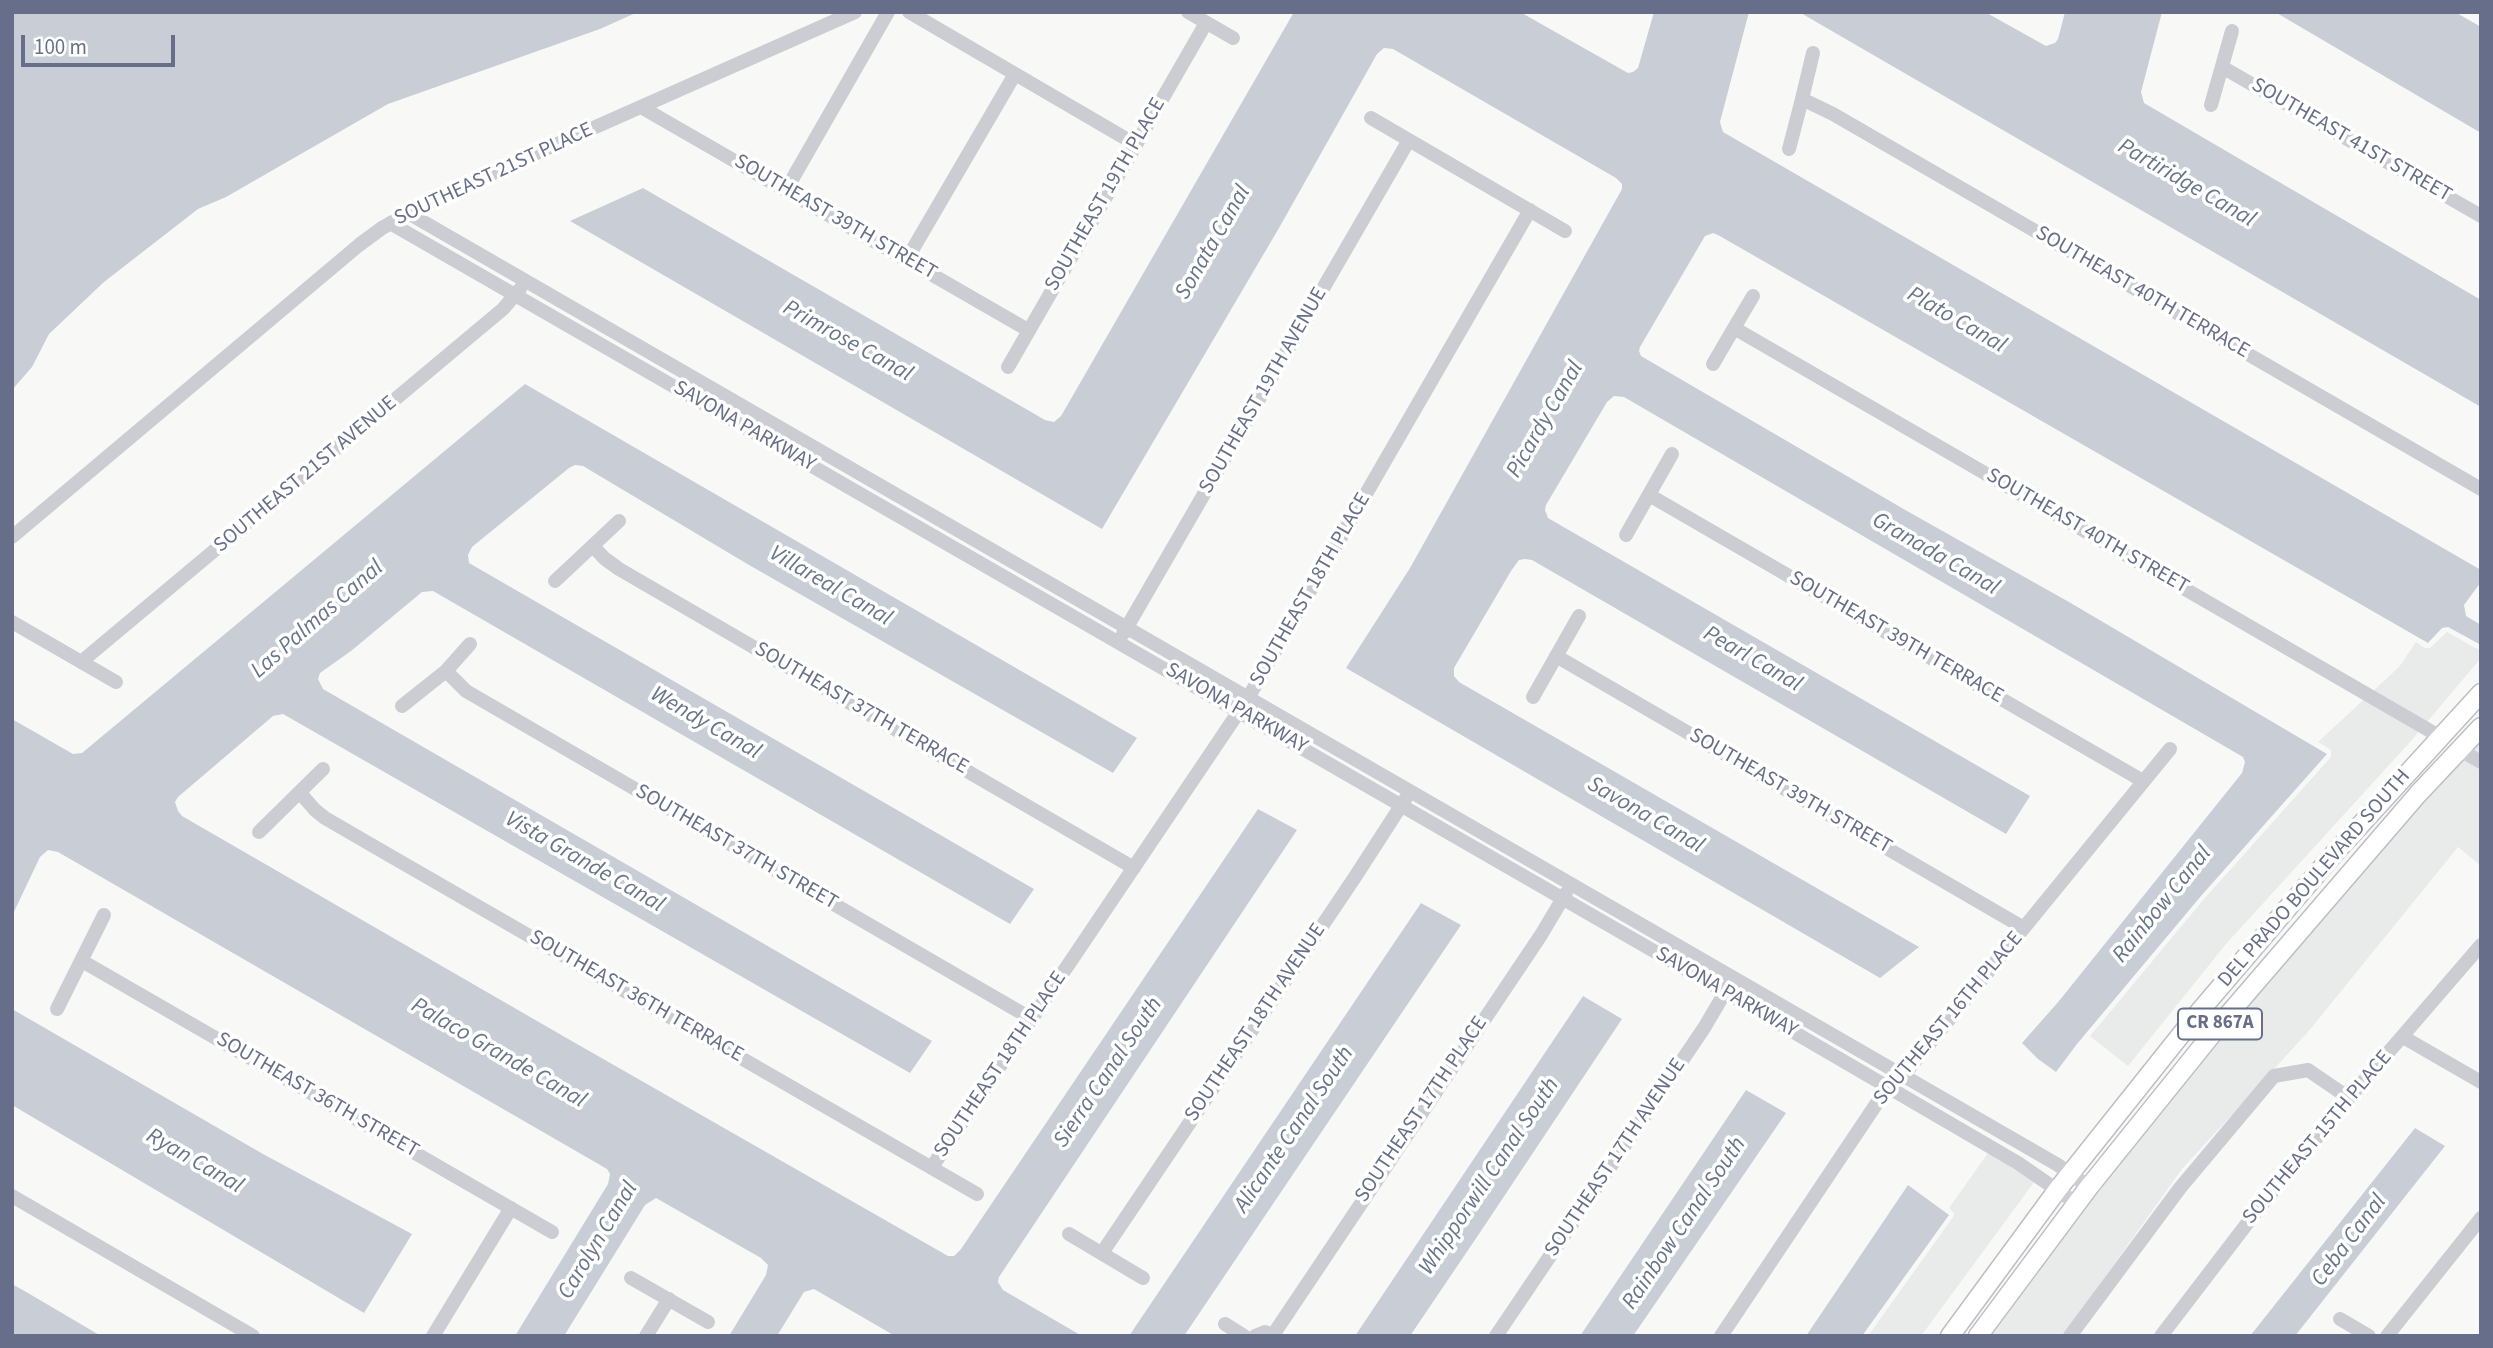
<!DOCTYPE html>
<style>
body{margin:0}
#map{position:relative;width:2493px;height:1348px;overflow:hidden;background:#f8f9f7;font-family:"Source Sans 3",sans-serif}
canvas{display:block}
.frame{position:absolute;inset:0;border:14px solid #676e89;pointer-events:none}
.scale{position:absolute;left:21px;top:35px;width:154px;height:32px;box-sizing:border-box;border:4px solid #676e89;border-top:0;padding-left:9px;font-size:21px;line-height:24px;white-space:nowrap;color:#676e89;-webkit-text-stroke:5px #fff;paint-order:stroke}
</style>
<div id="map">
<canvas width="2493" height="1348"></canvas>
<div class="frame"></div>
<div class="scale">100 m</div>
</div>
<script>
const ctx = document.querySelector('canvas').getContext('2d');
ctx.lineJoin = 'round';
function fillPath(path, color) { ctx.fillStyle = color; ctx.fill(path, 'evenodd'); }
const poly = rows => new Path2D(rows.map(r => 'M' + r).join(''));
function trace(path, color, width, dash) { ctx.strokeStyle = color; ctx.lineWidth = width; ctx.lineCap = dash ? 'butt' : 'round'; ctx.setLineDash(dash || []); ctx.stroke(path); }
function write(font, color, halo, rows, align = 'center') {
  ctx.font = font + ' "Source Sans 3",sans-serif'; ctx.lineWidth = 7; ctx.setLineDash([]); ctx.textBaseline = 'middle'; ctx.strokeStyle = halo; ctx.fillStyle = color; for (const [text, x, y, turn = 0] of rows) {
    ctx.save(); ctx.translate(x, y); ctx.rotate((+turn || 0) * Math.PI / 180); ctx.textAlign = isNaN(turn) ? turn : align; if (halo) ctx.strokeText(text, 0, 0); ctx.fillText(text, 0, 0); ctx.restore();
  }
}
fillPath(poly([
 [2447,632,2481,651,2481,658,2411,741,2226,944,2128,1066,2090,1036,2204,899,2331,757,2331,750,2318,742,2399,667,2416,642,2425,648,2430,648],
 [2481,735,2481,866,2458,847,2308,1032,2182,1169,2063,1336,1985,1336,2032,1272,2225,1026],
 [1988,1153,2035,1181,1921,1336,1868,1336,1953,1217,1954,1213,1949,1208]
]), '#e9eaea');
fillPath(poly([
 [12,12,638,12,600,29,388,104,226,197,198,209,104,282,49,334,32,367,12,390],
 [1294,12,1520,12,1628,73,1633,72,1638,68,1654,12,1749,12,1720,122,1723,132,2481,570,2481,582,2464,605,2466,616,2481,625,2481,645,2448,627,2442,628,2428,643,1718,235,1713,233,1705,236,1640,347,1639,351,1641,356,1907,511,2069,602,2327,754,2201,896,2077,1044,2056,1072,2038,1059,2022,1043,2059,1001,2242,773,2245,762,2243,757,1624,397,1614,396,1607,402,1546,505,1545,510,1548,518,2030,796,2006,834,1532,560,1525,559,1519,560,1511,571,1454,668,1454,676,1459,682,1919,947,1880,978,1346,668,1410,568,1622,189,1622,184,1616,178,1393,49,1384,48,1377,54,1279,228,1102,529,570,221,643,188,1045,420,1054,422,1061,416],
 [1799,12,1985,12,2046,46,2055,43,2058,39,2065,12,2162,12,2141,92,2144,103,2481,300,2481,407],
 [2275,12,2455,12,2481,27,2481,133],
 [525,384,1137,738,1113,773,749,565,583,466,575,465,569,468,472,547,468,555,469,563,1034,889,1010,924,433,591,422,592,351,651,320,673,318,679,323,689,932,1041,910,1073,283,714,273,716,178,797,175,802,178,811,182,816,570,1040,948,1256,954,1256,961,1249,1258,809,1297,830,999,1277,998,1282,1003,1290,1082,1336,895,1336,814,1289,804,1292,777,1336,729,1336,766,1275,768,1265,761,1258,656,1198,645,1205,564,1336,515,1336,608,1184,610,1174,607,1169,58,852,48,850,40,857,12,916,12,719,73,754,82,753],
 [1421,903,1461,925,1184,1336,1129,1336],
 [1583,996,1622,1019,1483,1228,1410,1336,1355,1336],
 [12,1009,263,1154,412,1234,364,1313,12,1105],
 [1746,1090,1786,1113,1633,1336,1580,1336],
 [2415,1128,2445,1146,2295,1336,2250,1336],
 [1908,1185,1949,1215,1862,1336,1806,1336],
 [12,1284,28,1293,101,1336,12,1336]
]), '#c9ced6');
const major = poly([
 [1950,1336,2058,1189,2199,1012,2332,856,2481,693],
 [1978,1336,2089,1187,2221,1023,2418,794,2481,727]
]);
trace(major, '#bcbec4', 21);
trace(poly([
 [909,12,1135,144],
 [1188,12,1233,38],
 [1813,53,1802,99,1833,114,2481,489],
 [2222,67,2481,216],
 [2211,105,2232,31],
 [641,107,1028,330],
 [1371,118,1565,231],
 [1789,149,1802,99],
 [786,190,888,12],
 [408,213,2058,1165,2089,1187],
 [390,223,1725,992,2018,1163,2076,1203],
 [907,259,1015,74],
 [1734,328,1753,296],
 [1713,364,1734,328,2439,736],
 [1008,367,1206,23],
 [1649,495,2143,781],
 [1626,535,1672,454],
 [12,537,359,245,382,228,422,206,539,152,855,12],
 [593,546,604,558,619,569,1134,868],
 [555,581,619,521],
 [12,622,116,682],
 [1123,634,1409,140],
 [1556,656,2024,928],
 [81,662,503,309,520,289],
 [446,671,466,691,1032,1019],
 [1533,697,1579,616],
 [402,706,446,671,470,644],
 [2460,750,2481,762],
 [301,794,315,810,325,818,394,858,977,1194],
 [259,832,323,769],
 [82,961,552,1232],
 [57,1009,104,915],
 [2403,1037,2481,1082],
 [932,1167,1248,698,1530,210],
 [12,1196,253,1336],
 [1069,1234,1143,1278],
 [1102,1253,1355,877,1406,798],
 [631,1278,708,1322],
 [2340,1319,2369,1336],
 [1225,1324,1244,1336],
 [1273,1335,1541,935,1566,893],
 [433,1336,511,1208],
 [646,1336,669,1299],
 [1255,1336,1265,1332,1274,1336],
 [1496,1336,1704,1028,1730,984],
 [1721,1336,1887,1088,1902,1077,2170,749],
 [2070,1336,2180,1188,2274,1076,2308,1070,2349,1098],
 [2161,1336,2259,1208,2349,1098,2481,945],
 [2387,1336,2481,1218]
]), '#cccdd2', 14);
trace(major, '#fff', 18);
for (const [x, y, w] of [
 [2220,1024,84]
]) { const box = new Path2D(); box.roundRect(x - w / 2, y - 15.5, w, 31, 5); ctx.fillStyle = '#fff'; ctx.fill(box); trace(box, '#676e89', 2); }
write('bold 19px', '#676e89', null, [
 ["CR 867A",2220,1024]
]);
write('21px', '#676e89', '#fff', [
 ["SOUTHEAST 41ST STREET",2351,141,30],
 ["SOUTHEAST 21ST PLACE",494,175,-25],
 ["SOUTHEAST 19TH PLACE",1106,195,-60],
 ["SOUTHEAST 39TH STREET",835,218,30],
 ["SOUTHEAST 40TH TERRACE",2142,293,30],
 ["SOUTHEAST 19TH AVENUE",1264,391,-60],
 ["SAVONA PARKWAY",744,427,30],
 ["SOUTHEAST 21ST AVENUE",306,475,-40],
 ["SOUTHEAST 40TH STREET",2087,532,30],
 ["SOUTHEAST 18TH PLACE",1311,590,-60],
 ["SOUTHEAST 39TH TERRACE",1896,638,30],
 ["SOUTHEAST 37TH TERRACE",861,709,30],
 ["SAVONA PARKWAY",1236,709,30],
 ["SOUTHEAST 39TH STREET",1790,792,30],
 ["SOUTHEAST 37TH STREET",736,848,30],
 ["DEL PRADO BOULEVARD SOUTH",2315,879,-49],
 ["SAVONA PARKWAY",1726,993,30],
 ["SOUTHEAST 36TH TERRACE",636,997,30],
 ["SOUTHEAST 16TH PLACE",1949,1019,-50],
 ["SOUTHEAST 18TH AVENUE",1256,1023,-56],
 ["SOUTHEAST 18TH PLACE",1001,1065,-56],
 ["SOUTHEAST 36TH STREET",317,1096,30],
 ["SOUTHEAST 17TH PLACE",1422,1110,-56],
 ["SOUTHEAST 15TH PLACE",2318,1138,-50],
 ["SOUTHEAST 17TH AVENUE",1616,1158,-56]
]);
write('italic 23px', '#68758b', '#fff', [
 ["Partiridge Canal",2186,184,30],
 ["Sonata Canal",1214,243,-60],
 ["Plato Canal",1956,321,30],
 ["Primrose Canal",847,342,29],
 ["Picardy Canal",1546,420,-60],
 ["Granada Canal",1935,555,30],
 ["Villareal Canal",830,587,30],
 ["Las Palmas Canal",318,620,-41],
 ["Pearl Canal",1752,660,30],
 ["Wendy Canal",705,724,30],
 ["Savona Canal",1645,816,30],
 ["Vista Grande Canal",584,863,30],
 ["Rainbow Canal",2163,905,-51],
 ["Palaco Grande Canal",498,1054,30],
 ["Sierra Canal South",1109,1073,-56],
 ["Alicante Canal South",1295,1130,-56],
 ["Ryan Canal",194,1162,30],
 ["Whipporwill Canal South",1490,1177,-56],
 ["Rainbow Canal South",1685,1224,-56],
 ["Carolyn Canal",599,1241,-59],
 ["Ceba Canal",2350,1241,-53]
]);
</script>
